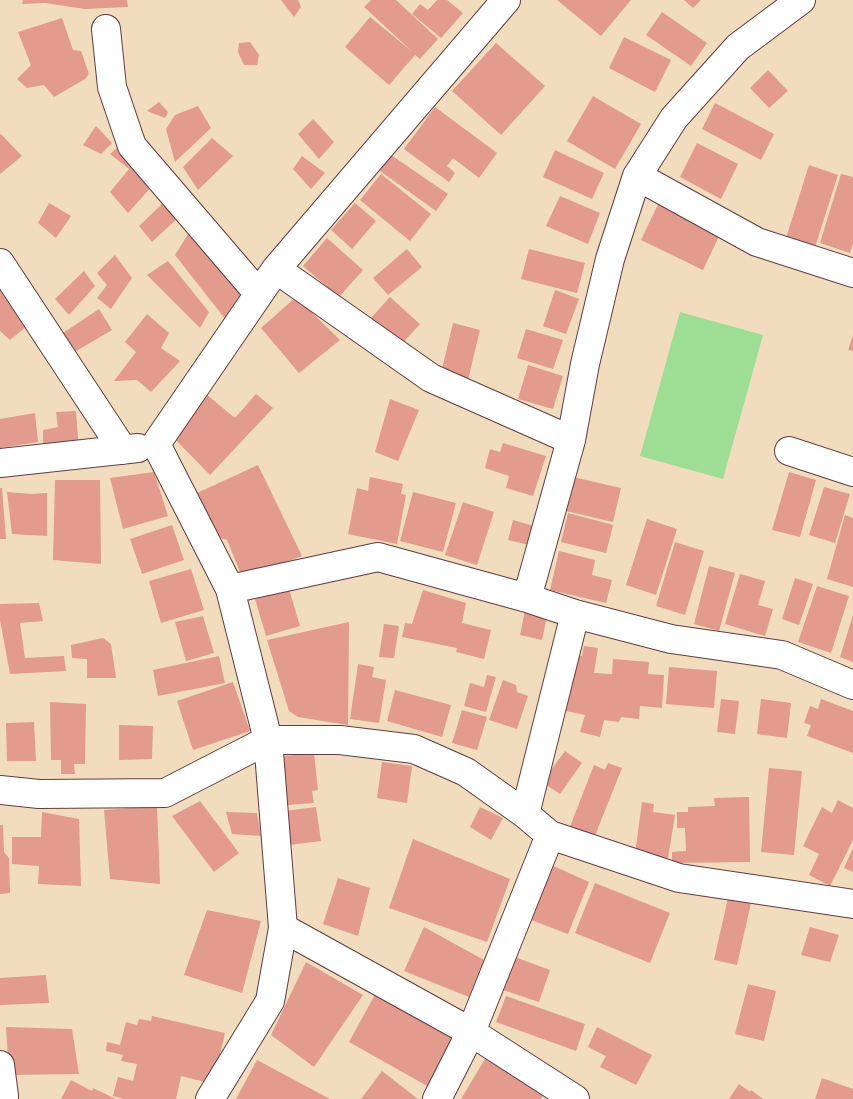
<!DOCTYPE html>
<style>
body{margin:0}
canvas{display:block;background:#f1ddbd}
</style>
<canvas width="853" height="1099"></canvas>
<script>
const ctx = document.querySelector('canvas').getContext('2d');
ctx.lineJoin = 'round';
function fillPath(path, color) { ctx.fillStyle = color; ctx.fill(path, 'evenodd'); }
const poly = rows => new Path2D(rows.map(r => 'M' + r).join(''));
function trace(path, color, width, dash) { ctx.strokeStyle = color; ctx.lineWidth = width; ctx.lineCap = dash ? 'butt' : 'round'; ctx.setLineDash(dash || []); ctx.stroke(path); }
fillPath(poly([
 [680,312,763,335,723,479,640,456]
]), '#9dde94');
fillPath(poly([
 [23,0,127,0,128,7,85,9,45,3,22,4],
 [281,0,298,0,301,7,294,17],
 [371,0,396,0,438,39,420,59,415,55,389,85,345,47,370,17,414,53,364,7],
 [437,0,447,0,463,13,441,38,412,14,420,4,428,10],
 [557,0,631,0,601,36],
 [684,0,701,0,693,8],
 [662,12,707,43,691,66,646,35],
 [62,18,73,50,81,51,89,74,85,79,54,97,44,85,27,88,17,79,31,65,18,32],
 [624,37,671,60,655,92,609,68],
 [250,42,259,55,257,65,244,65,238,52,239,43],
 [496,43,545,86,501,135,452,91],
 [768,70,788,91,769,108,750,88],
 [593,96,641,124,615,169,567,141],
 [159,102,168,112,165,118,147,111],
 [715,103,774,134,761,160,702,129],
 [198,106,211,128,175,162,166,129,175,115],
 [435,107,497,153,479,178,453,158,447,166,455,173,449,182,404,149],
 [313,119,334,142,319,159,298,134],
 [96,126,112,143,101,154,83,145],
 [1,134,22,156,0,174,0,135],
 [212,138,233,156,198,190,183,167],
 [122,143,153,185,128,213,110,192,129,169,110,154],
 [697,143,738,164,721,199,680,177],
 [555,150,604,173,592,199,543,177],
 [391,155,448,194,436,211,380,171],
 [302,156,325,173,311,189,293,169],
 [809,165,838,175,815,247,786,238],
 [381,174,431,214,410,241,360,200],
 [841,174,853,177,853,243,850,253,820,243],
 [560,196,600,213,588,244,546,226],
 [660,200,722,230,703,270,641,240],
 [165,201,182,214,152,242,139,226],
 [49,203,71,216,56,238,38,223],
 [355,203,376,221,352,249,331,230],
 [190,231,242,292,226,320,175,255],
 [327,238,363,270,339,297,303,266],
 [407,249,422,267,388,295,373,278],
 [529,249,585,263,577,293,521,279],
 [115,255,132,278,111,309,97,298,107,285,97,273],
 [168,261,209,312,200,328,147,275],
 [84,271,95,286,69,315,55,299],
 [0,273,26,327,10,340,0,331],
 [555,290,579,299,566,334,543,326],
 [296,297,340,340,299,373,261,328],
 [390,297,420,324,400,346,370,319],
 [99,309,112,330,73,353,63,333],
 [147,314,169,333,161,348,180,361,151,392,137,380,114,381,136,352,125,342],
 [453,323,480,330,468,380,441,373],
 [526,329,563,340,553,369,517,358],
 [853,335,853,351,848,350],
 [528,365,563,376,553,409,518,399],
 [206,394,235,418,256,394,273,408,210,475,171,435],
 [390,399,419,410,398,461,375,452],
 [76,411,79,451,43,456,43,430,58,427,56,412],
 [35,413,38,442,0,448,0,419],
 [503,443,546,456,533,496,506,488,509,476,485,468,490,449,500,452],
 [258,465,302,556,243,579,227,540,217,537,197,493],
 [154,472,168,516,123,529,110,478],
 [789,472,816,480,800,537,772,530],
 [370,477,403,484,401,494,406,495,397,544,348,534,357,488,368,491],
 [573,477,621,488,613,522,566,511],
 [55,480,100,480,101,564,53,560],
 [824,487,850,494,835,543,809,535],
 [0,488,2,488,6,539,0,539],
 [7,492,32,494,47,493,47,536,12,534],
 [413,492,456,503,443,552,400,541],
 [463,502,494,512,477,565,445,555],
 [568,513,613,525,606,553,561,542],
 [845,515,853,518,853,587,827,579],
 [647,519,677,529,656,595,626,585],
 [513,520,534,526,529,545,508,540],
 [172,525,184,560,142,574,130,539],
 [675,542,704,551,685,615,656,606],
 [559,551,595,560,592,575,612,580,606,603,550,590],
 [709,566,735,573,719,631,694,624],
 [191,569,204,610,161,623,149,581],
 [740,574,765,581,758,605,773,609,765,636,725,624],
 [795,578,813,584,799,625,782,619],
 [817,586,849,596,831,653,798,642],
 [289,589,300,626,266,636,255,599],
 [423,590,466,603,462,623,491,630,484,659,456,652,457,648,402,637,405,623,412,624],
 [39,603,43,621,20,623,25,658,64,656,66,671,10,674,0,620,0,604],
 [525,610,547,616,542,640,520,635],
 [853,615,853,662,840,657],
 [203,616,214,653,186,661,175,622],
 [349,622,348,725,298,717,289,711,267,640],
 [384,624,399,626,394,658,379,657],
 [103,638,111,644,116,678,87,678,87,659,72,658,71,645],
 [584,646,598,648,594,673,612,674,613,659,649,662,648,674,664,675,662,708,640,706,639,719,621,717,619,722,604,720,600,737,580,732,585,715,556,709,569,654,582,656],
 [219,656,225,683,158,696,153,670],
 [358,664,374,667,372,677,386,680,379,723,350,719],
 [669,667,717,671,714,708,666,704],
 [487,675,496,677,486,712,464,706,470,683,484,687],
 [503,680,516,685,517,692,528,696,517,729,489,720],
 [233,682,250,731,193,750,177,701],
 [395,690,451,705,442,737,387,721],
 [721,699,739,701,735,734,717,732],
 [761,699,791,703,787,738,757,734],
 [821,699,853,711,853,753,807,736,811,725,804,723,810,706,818,709],
 [50,702,86,704,85,764,74,764,75,774,61,774,61,760,51,760],
 [462,710,487,717,477,750,452,743],
 [34,722,36,761,7,761,6,723],
 [119,725,153,726,152,759,119,760],
 [565,751,582,763,560,794,542,782],
 [314,753,318,790,312,791,314,803,288,805,287,795,282,796,274,757],
 [382,762,412,766,407,803,377,798],
 [608,763,622,768,594,838,569,829,594,765,605,770],
 [769,768,802,771,794,855,761,852],
 [749,797,750,862,672,863,672,852,686,851,685,828,677,828,677,812,688,812,688,807,715,806,714,798],
 [838,800,853,808,853,840,830,886,809,875,819,854,803,846,822,807,832,813],
 [200,801,239,853,214,872,172,816],
 [642,802,654,804,653,812,675,815,668,858,635,854],
 [157,806,160,884,110,879,104,810],
 [316,807,321,841,289,845,284,811],
 [480,807,503,818,491,840,470,827],
 [42,812,79,819,81,886,38,884,39,866,12,864,12,837,41,837],
 [226,812,257,813,261,836,232,834],
 [0,825,3,825,4,852,9,858,10,893,0,894],
 [413,839,510,879,487,942,389,908],
 [853,848,853,872,844,868],
 [547,863,589,882,568,934,526,918],
 [338,878,370,888,358,936,323,924],
 [595,883,670,913,650,963,575,933],
 [728,898,751,903,737,965,714,960],
 [207,910,261,921,242,993,184,975],
 [424,927,484,960,469,997,404,971],
 [810,927,839,935,830,962,801,955],
 [512,956,550,970,539,1002,500,989],
 [306,962,363,995,314,1067,271,1035],
 [46,975,49,1003,0,1005,0,978],
 [748,984,776,991,764,1041,735,1034],
 [377,991,457,1036,429,1087,349,1042],
 [506,996,585,1024,576,1051,496,1022],
 [152,1016,225,1033,213,1084,181,1076,176,1099,124,1099,113,1096,118,1077,133,1081,137,1064,121,1061,123,1055,106,1051,107,1042,120,1045,126,1022,137,1025,139,1019,151,1021],
 [6,1027,72,1029,79,1074,9,1075],
 [597,1027,652,1055,636,1085,600,1067,606,1056,588,1047],
 [488,1054,546,1091,541,1099,461,1099],
 [257,1060,330,1099,236,1099],
 [382,1071,418,1099,361,1099],
 [822,1078,853,1089,853,1099,815,1099],
 [71,1080,92,1091,93,1088,116,1099,61,1099],
 [739,1084,750,1092,751,1090,763,1099,729,1099]
]), '#e29b8c');
const minor = poly([
 [106,29,112,87,132,146,258,293],
 [637,176,757,242,853,273],
 [0,263,123,450],
 [276,269,431,378,571,440],
 [789,451,853,472],
 [0,463,138,448],
 [230,589,378,557,527,598,575,614,671,639,782,655,853,685],
 [527,598,571,440,585,364,610,259,637,176,674,118,738,47,801,0],
 [0,790,39,794,165,793,268,740,340,740,414,749,466,772,525,814,550,835,679,878,853,904],
 [525,814,575,614],
 [283,928,471,1032,575,1099],
 [0,1065,4,1096],
 [210,1099,270,1001,283,928,268,740,230,589,156,444,276,269,506,0],
 [437,1099,471,1032,550,835]
]);
trace(minor, '#633c41', 30);
trace(minor, '#fff', 28);
</script>
